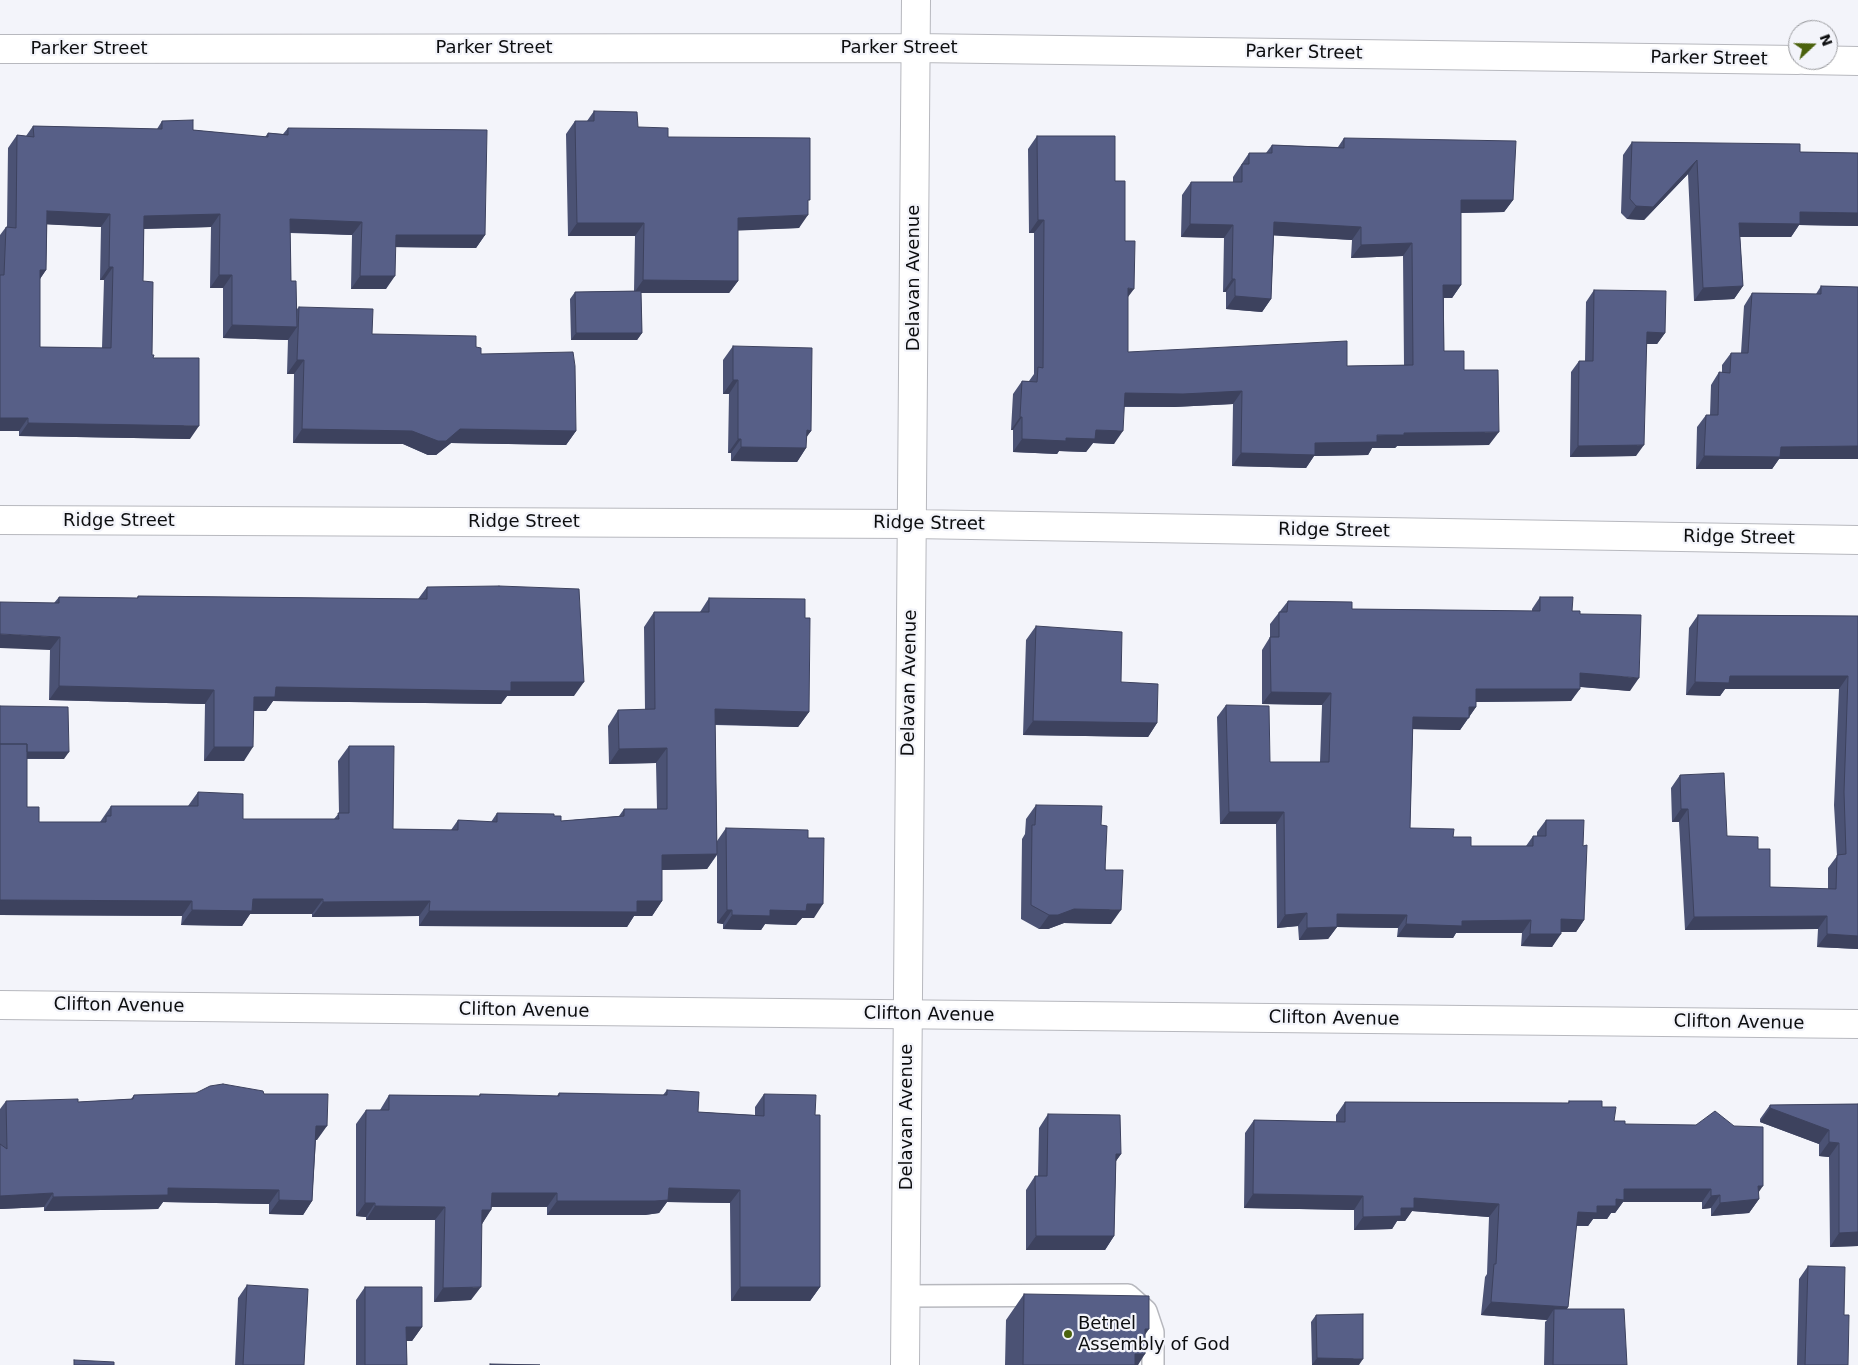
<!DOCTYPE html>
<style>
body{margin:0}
#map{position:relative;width:1858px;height:1365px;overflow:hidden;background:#f3f4fa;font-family:"DejaVu Sans",sans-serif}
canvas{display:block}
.north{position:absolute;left:1788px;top:20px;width:50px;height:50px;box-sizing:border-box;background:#f3f4fa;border:1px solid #97989c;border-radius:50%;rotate:69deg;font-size:14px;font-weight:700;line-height:20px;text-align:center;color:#0c0d0f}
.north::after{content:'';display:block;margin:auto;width:18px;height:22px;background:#4b620d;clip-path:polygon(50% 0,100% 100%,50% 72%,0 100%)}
</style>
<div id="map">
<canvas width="1858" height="1365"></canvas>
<div class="north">N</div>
</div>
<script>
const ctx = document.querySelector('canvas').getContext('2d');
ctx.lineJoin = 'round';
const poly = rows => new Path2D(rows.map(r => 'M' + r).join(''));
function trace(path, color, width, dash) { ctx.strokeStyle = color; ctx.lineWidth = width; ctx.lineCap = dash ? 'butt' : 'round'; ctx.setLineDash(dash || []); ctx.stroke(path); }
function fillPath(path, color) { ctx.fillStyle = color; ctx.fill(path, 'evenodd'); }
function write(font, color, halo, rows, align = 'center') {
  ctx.font = font + ' "DejaVu Sans",sans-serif'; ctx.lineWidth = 4.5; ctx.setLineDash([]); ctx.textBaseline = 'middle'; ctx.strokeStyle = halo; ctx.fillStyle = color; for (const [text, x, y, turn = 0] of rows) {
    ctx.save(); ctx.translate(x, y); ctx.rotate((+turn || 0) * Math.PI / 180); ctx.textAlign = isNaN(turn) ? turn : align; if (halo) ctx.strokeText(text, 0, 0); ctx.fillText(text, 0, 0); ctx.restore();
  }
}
const service = poly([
 [905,1296,1128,1295,1146,1311,1153,1332,1153,1365]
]);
const minor = poly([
 [0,49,915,48,1798,60],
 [1805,60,1858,61],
 [0,520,912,524,1858,540],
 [905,1365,916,0]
]);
const tertiary = poly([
 [0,1005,1858,1024]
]);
trace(service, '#b7b8be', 24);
trace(minor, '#b7b8be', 30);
trace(tertiary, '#b7b8be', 30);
trace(service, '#fff', 21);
trace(minor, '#fff', 28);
trace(tertiary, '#fff', 28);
fillPath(poly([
 [594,111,638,127,668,137,808,203,799,228,738,230,738,281,729,293,641,293,642,333,637,340,571,340,570,299,575,292,634,291,635,236,568,236,566,134,575,121,587,121],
 [162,121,193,130,265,137,268,133,283,134,288,128,485,235,476,248,395,247,386,289,351,289,352,235,290,233,291,281,297,309,299,307,372,334,476,347,481,354,576,431,566,445,451,443,436,455,428,455,403,444,293,443,294,374,287,374,288,339,288,340,223,338,223,288,210,288,211,227,144,229,143,281,152,355,190,439,19,436,19,431,0,431,0,235,6,227,7,227,8,148,17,135,26,136,33,126,157,129],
 [47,224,101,227,100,280,104,280,102,348,40,347,40,279,46,270],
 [1037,136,1115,181,1125,241,1128,297,1128,352,1347,366,1404,365,1403,256,1351,258,1352,240,1274,235,1271,299,1262,312,1226,309,1226,292,1223,292,1224,238,1181,237,1182,195,1191,182,1233,182,1233,177,1249,153,1266,153,1272,145,1338,147,1344,138,1513,200,1504,212,1461,213,1461,285,1452,298,1444,298,1444,351,1464,370,1489,445,1397,446,1395,448,1372,448,1368,455,1314,456,1306,468,1232,466,1233,404,1174,407,1124,407,1114,444,1093,443,1086,452,1059,451,1057,454,1013,452,1013,430,1011,430,1013,394,1022,381,1029,381,1034,374,1034,233,1029,233,1028,149],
 [1632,142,1800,152,1858,153,1858,226,1799,225,1791,237,1740,237,1743,286,1734,299,1694,301,1688,174,1644,220,1627,219,1621,213,1623,155],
 [1821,286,1858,287,1858,459,1779,459,1772,469,1696,469,1697,427,1706,415,1710,415,1711,385,1719,372,1722,373,1722,365,1731,353,1741,353,1744,306,1752,293,1816,294],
 [1594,290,1665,333,1657,344,1647,344,1636,456,1570,457,1571,372,1579,361,1585,361,1586,302],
 [733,346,811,431,806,437,806,448,797,462,731,461,731,453,728,453,729,394,723,394,723,360],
 [427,587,574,696,507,696,501,704,273,701,266,711,254,711,244,761,204,761,205,704,49,700,50,650,54,603,59,597,137,598,138,596,418,599],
 [1540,597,1580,614,1630,691,1580,687,1571,701,1476,702,1476,707,1460,730,1413,729,1410,828,1453,837,1471,846,1526,846,1533,836,1537,836,1537,832,1546,820,1583,846,1584,920,1576,932,1561,932,1552,947,1521,946,1522,933,1456,933,1453,938,1397,937,1398,928,1337,927,1328,939,1299,940,1298,926,1277,928,1276,824,1220,824,1217,717,1226,705,1270,762,1320,762,1322,705,1262,704,1262,650,1270,637,1270,624,1288,601,1352,609,1532,611,1532,609],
 [709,598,805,618,809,712,798,727,715,725,717,841,726,828,808,838,814,918,802,918,796,925,765,924,761,930,723,929,723,924,717,923,717,855,707,869,662,870,662,901,652,916,634,916,627,927,419,926,419,916,312,917,312,914,250,914,242,926,181,925,182,916,0,915,0,706,64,759,27,759,27,807,39,822,100,822,111,806,188,806,198,792,243,819,334,819,339,813,338,761,349,746,393,829,451,830,458,820,491,822,497,813,554,816,561,821,619,816,624,809,657,809,656,763,609,764,608,726,618,710,645,710,644,627,654,612,700,612],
 [1698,615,1858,616,1858,949,1817,947,1818,929,1685,930,1679,822,1672,822,1671,788,1680,775,1727,836,1758,849,1770,887,1828,889,1828,868,1837,856,1834,805,1839,689,1725,689,1720,696,1686,695,1689,628],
 [1036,626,1121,682,1157,723,1148,737,1023,735,1026,640],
 [1036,805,1101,825,1111,924,1064,923,1048,929,1039,929,1021,919,1022,839,1025,834,1026,819],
 [667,1090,698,1112,755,1115,755,1107,764,1094,815,1115,820,1287,810,1301,731,1301,730,1203,667,1202,659,1213,645,1215,547,1215,547,1207,492,1207,482,1224,471,1300,434,1302,435,1220,366,1220,366,1217,356,1216,356,1124,366,1110,380,1110,389,1095,479,1096,480,1094,557,1096,559,1093,663,1095],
 [264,1094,317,1140,316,1140,312,1201,303,1215,269,1214,269,1204,163,1202,158,1209,44,1211,44,1207,0,1209,0,1109,6,1101,78,1102,131,1099,134,1095],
 [1569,1101,1602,1107,1614,1121,1625,1124,1758,1193,1759,1199,1749,1213,1711,1216,1711,1208,1702,1209,1702,1202,1623,1202,1615,1213,1611,1213,1607,1219,1593,1219,1588,1226,1576,1226,1568,1307,1567,1309,1627,1365,1544,1365,1545,1322,1547,1320,1481,1315,1485,1277,1487,1274,1489,1217,1412,1211,1405,1221,1397,1221,1392,1229,1354,1230,1354,1210,1244,1208,1245,1133,1254,1120,1336,1122,1336,1115,1345,1102,1568,1103],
 [1858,1104,1858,1246,1830,1247,1829,1157,1819,1156,1819,1144,1760,1122,1760,1119,1770,1105],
 [1048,1114,1121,1154,1116,1161,1114,1236,1105,1250,1026,1250,1026,1190,1035,1176,1038,1176,1039,1128],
 [1808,1266,1844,1315,1848,1365,1797,1365,1799,1279],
 [247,1285,304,1365,235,1365,238,1298],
 [365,1287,422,1327,412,1341,406,1341,407,1365,356,1365,356,1300],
 [1024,1294,1145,1335,1138,1365,1005,1365,1006,1320],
 [1316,1315,1359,1365,1312,1365,1311,1322]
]), '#4b5274');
fillPath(poly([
 [1697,160,1688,174,1644,220,1627,219,1636,206],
 [1461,200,1513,200,1504,212,1452,213],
 [47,211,110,214,101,227,38,224],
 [1800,212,1858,213,1858,226,1799,225,1791,237,1730,237,1739,223],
 [220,214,211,227,135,229,144,216],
 [808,215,799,228,729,231,738,218],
 [290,219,362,222,352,235,281,232],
 [1038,220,1044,220,1034,233,1029,233],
 [1274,222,1361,227,1352,240,1265,235],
 [577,223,644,223,635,236,568,236],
 [1190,224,1233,225,1224,238,1181,237],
 [396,235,485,235,476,248,387,247],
 [1412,243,1403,256,1351,258,1361,245],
 [109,267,113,267,104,280,100,280],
 [40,270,46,270,37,283],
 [219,275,232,275,223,288,210,288],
 [360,276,395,276,386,289,351,289],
 [1232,279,1235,279,1226,292,1223,292],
 [643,280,738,281,729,293,634,293],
 [1443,285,1461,285,1452,298,1434,298],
 [1743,286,1734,299,1694,301,1703,288],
 [1128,288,1134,289,1125,301],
 [1235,296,1271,299,1262,312,1226,309],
 [232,325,297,327,288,340,223,338],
 [1647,332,1665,333,1657,344,1639,344],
 [576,333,642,333,637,340,571,340],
 [297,360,304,360,294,374,287,374],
 [733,380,738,380,729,394,723,394],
 [1242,391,1233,404,1174,407,1116,406,1125,393],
 [1020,417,1022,417,1013,430,1011,430],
 [0,418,28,418,19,431,0,431],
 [28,423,199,426,190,439,19,436],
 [302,429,460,429,576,431,566,445,451,443,436,455,428,455,403,444,293,443],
 [807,430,811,431,801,445],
 [1096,430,1123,431,1114,444,1093,443,1086,452,1059,451,1057,454,1013,452,1022,439,1066,438],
 [1499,432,1489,445,1397,446,1395,448,1372,448,1368,455,1314,456,1306,468,1232,466,1241,453,1315,443,1404,433],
 [738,439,741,439,731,453,728,453],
 [1644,445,1636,456,1570,457,1578,446],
 [1858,446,1858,459,1779,459,1772,469,1696,469,1704,456,1781,447],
 [741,447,806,448,797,462,731,461],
 [0,634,60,637,50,650,0,648],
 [1580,673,1639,678,1630,691,1571,686],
 [1730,676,1848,676,1839,689,1725,689,1720,696,1686,695,1695,682],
 [511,682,584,682,574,696,507,696,501,704,273,701,266,711,245,710,254,697,276,687],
 [59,686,214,690,205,704,49,700],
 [1476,689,1580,689,1571,701,1468,702],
 [1271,692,1331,693,1322,705,1262,704],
 [1469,707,1476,707,1460,730,1405,729,1413,717],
 [715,709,809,712,798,727,705,724],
 [1033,721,1157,723,1148,737,1023,735],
 [214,747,253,747,244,761,204,761],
 [667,748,656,763,609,764,619,749],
 [0,751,69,752,64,759,0,758],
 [1681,809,1688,809,1679,822,1672,822],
 [1229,812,1284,812,1276,824,1220,824],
 [717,854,707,869,652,870,662,855],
 [253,899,323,899,312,914,250,914,242,926,181,925,192,910],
 [0,900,192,901,182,916,0,915],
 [430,901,419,916,312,917,323,902],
 [637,901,662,901,652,916,634,916,627,927,419,926,429,911],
 [807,904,823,904,814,918,802,918,796,925,765,924,761,930,723,929,732,915,770,910],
 [1074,909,1121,910,1111,924,1064,923,1048,929,1039,929,1049,915],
 [727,910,732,910,723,924,717,923],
 [1307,913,1298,926,1277,928,1285,915],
 [1337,914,1407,915,1398,928,1337,927,1328,939,1299,940,1307,928],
 [1827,916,1818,929,1685,930,1694,917],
 [1561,919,1584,920,1576,932,1552,932],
 [1531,920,1522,933,1456,933,1453,938,1397,937,1406,924,1462,921],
 [1530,934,1561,934,1552,947,1521,946],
 [1827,934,1858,936,1858,949,1817,947],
 [1770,1108,1829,1130,1819,1144,1760,1122],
 [316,1126,327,1126,317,1140,307,1140],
 [1829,1142,1839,1143,1829,1157,1819,1156],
 [1116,1154,1121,1154,1111,1168],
 [1758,1186,1763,1186,1754,1199],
 [168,1188,279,1190,269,1204,163,1202,158,1209,44,1211,53,1197],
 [669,1188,740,1190,730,1203,667,1202,659,1213,645,1215,547,1215,557,1201],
 [1624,1189,1711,1189,1702,1202,1623,1202,1615,1213,1611,1213,1607,1219,1593,1219,1588,1226,1568,1225,1578,1212,1597,1206],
 [53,1193,44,1207,0,1209,0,1196],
 [492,1193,557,1193,547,1207,482,1207],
 [1253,1194,1363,1196,1354,1210,1244,1208],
 [1720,1195,1711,1208,1702,1209,1711,1196],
 [1414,1198,1499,1204,1489,1217,1412,1211,1405,1221,1397,1221,1392,1229,1354,1230,1363,1217,1401,1208],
 [1759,1199,1749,1213,1711,1216,1720,1203],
 [279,1200,312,1201,303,1215,269,1214],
 [365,1203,375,1203,366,1217,356,1216],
 [375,1206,445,1207,435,1220,366,1220],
 [482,1210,491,1210,482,1224],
 [1858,1232,1858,1246,1830,1247,1839,1233],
 [1036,1236,1114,1236,1105,1250,1026,1250],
 [481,1287,471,1300,434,1302,443,1288],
 [740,1287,820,1287,810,1301,731,1301],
 [1491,1302,1568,1307,1559,1321,1554,1309,1547,1320,1481,1315],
 [406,1327,422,1327,412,1341,396,1341],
 [1145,1329,1149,1329,1131,1355],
 [1135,1354,1145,1354,1138,1365,1127,1365],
 [1317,1358,1363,1359,1359,1365,1312,1365]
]), '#3d425e');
const building = poly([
 [594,111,637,112,638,127,668,128,668,137,810,138,810,200,808,200,808,215,738,218,738,281,643,280,644,223,577,223,575,121,594,121,594,111],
 [193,120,193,130,268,137,268,133,288,135,288,128,487,130,485,235,396,235,395,276,360,276,362,222,290,219,291,281,296,281,297,327,232,325,232,275,219,275,220,214,144,216,143,281,153,282,152,355,154,355,153,358,199,358,199,426,28,423,28,418,0,418,0,275,4,275,6,227,16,228,17,135,34,137,33,126,162,129,162,121,193,120],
 [47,211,110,214,109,267,113,267,111,348,40,347,40,270,46,270,47,211],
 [1037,136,1115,136,1115,181,1125,181,1125,241,1135,241,1134,289,1128,288,1128,352,1347,341,1347,366,1413,365,1412,243,1361,245,1361,227,1274,222,1271,299,1235,296,1235,279,1232,279,1233,225,1190,224,1191,182,1242,182,1242,164,1249,164,1249,153,1272,153,1272,145,1344,148,1344,138,1516,141,1513,200,1461,200,1461,285,1443,285,1444,351,1464,351,1464,370,1498,370,1499,432,1404,433,1404,435,1377,435,1377,442,1315,443,1315,455,1241,453,1242,391,1183,394,1125,393,1123,431,1096,430,1095,439,1066,438,1066,441,1022,439,1022,417,1020,417,1022,381,1037,382,1038,367,1043,368,1044,220,1038,220,1037,136],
 [1632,142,1800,144,1800,152,1858,153,1858,213,1800,212,1800,224,1739,223,1743,286,1703,288,1697,160,1653,207,1636,206,1630,199,1632,142],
 [1821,286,1858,287,1858,446,1781,447,1780,457,1704,456,1706,415,1718,415,1719,372,1730,373,1731,353,1748,353,1752,293,1821,294,1821,286],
 [1594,290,1666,291,1665,333,1647,332,1644,445,1578,446,1579,361,1593,361,1594,290],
 [641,291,642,333,576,333,575,292,641,291],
 [299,307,373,309,372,334,476,336,476,347,481,348,481,354,573,352,575,366,576,431,460,429,446,441,438,441,412,431,302,429,304,360,297,360,299,307],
 [733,346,812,348,811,431,807,430,806,448,741,447,741,439,738,439,738,380,733,380,733,346],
 [499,586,579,589,584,682,511,682,511,691,276,687,275,697,254,697,253,747,214,747,214,690,59,686,60,637,0,634,0,602,59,603,59,597,138,598,138,596,427,599,427,587,499,586],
 [1540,597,1573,597,1572,611,1580,611,1580,614,1641,615,1639,678,1580,673,1580,689,1476,689,1476,707,1469,707,1469,718,1413,717,1410,828,1454,829,1453,837,1471,837,1471,846,1533,846,1533,836,1546,836,1546,820,1584,820,1583,846,1587,845,1584,920,1561,919,1561,934,1530,934,1531,920,1462,921,1462,926,1406,924,1407,915,1337,914,1337,927,1307,928,1307,913,1285,915,1284,812,1229,812,1226,705,1269,706,1270,762,1329,762,1331,693,1271,692,1270,637,1279,637,1279,612,1287,612,1288,601,1352,602,1352,609,1540,611,1540,597],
 [709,598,805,599,805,618,810,618,809,712,715,709,717,854,662,855,662,901,637,901,637,912,429,911,430,901,323,902,323,899,253,899,252,911,192,910,192,901,0,900,0,744,27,744,27,807,39,807,39,822,106,822,106,816,111,816,111,806,198,806,198,792,243,794,243,819,339,819,338,813,349,813,349,746,394,746,393,829,458,830,458,820,497,822,497,813,554,814,554,816,561,816,561,821,624,816,624,809,667,809,667,748,619,749,618,710,655,709,654,612,709,612,709,598],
 [1698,615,1858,616,1858,936,1827,934,1827,916,1694,917,1688,809,1681,809,1680,775,1724,773,1727,836,1758,837,1758,849,1770,849,1770,887,1836,889,1837,855,1846,854,1844,792,1848,676,1730,676,1729,683,1695,682,1698,615],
 [1036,626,1122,632,1121,682,1158,684,1157,723,1033,721,1036,626],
 [0,706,68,707,69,752,27,752,27,744,0,744,0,706],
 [1036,805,1102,806,1101,825,1107,826,1105,870,1123,870,1121,910,1074,909,1058,915,1049,915,1031,905,1032,825,1035,825,1036,805],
 [726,828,808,830,808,838,824,838,823,904,807,904,806,911,770,910,770,916,732,915,732,910,727,910,726,828],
 [223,1084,263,1091,264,1094,328,1094,327,1126,316,1126,312,1201,279,1200,279,1190,168,1188,168,1195,53,1197,53,1193,0,1196,0,1144,7,1149,6,1101,78,1099,78,1102,133,1099,134,1095,196,1093,210,1086,223,1084],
 [667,1090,699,1092,698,1112,764,1116,764,1094,816,1095,815,1115,820,1115,820,1287,740,1287,740,1190,669,1188,668,1200,655,1201,557,1201,557,1193,492,1193,491,1210,482,1210,481,1287,443,1288,445,1207,375,1206,375,1203,365,1203,366,1110,389,1110,389,1095,480,1096,480,1094,559,1096,559,1093,667,1095,667,1090],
 [1569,1101,1602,1101,1602,1107,1616,1107,1614,1121,1625,1121,1625,1124,1696,1125,1715,1111,1734,1126,1763,1127,1763,1186,1758,1186,1759,1199,1720,1203,1720,1195,1711,1196,1711,1189,1624,1189,1624,1200,1616,1199,1616,1206,1597,1206,1597,1213,1578,1212,1568,1307,1491,1302,1494,1264,1496,1264,1499,1204,1414,1198,1414,1208,1401,1208,1401,1216,1363,1217,1363,1196,1253,1194,1254,1120,1345,1122,1345,1102,1569,1103,1569,1101],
 [1858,1104,1858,1232,1839,1233,1839,1143,1829,1142,1829,1130,1770,1108,1770,1105,1858,1104],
 [1048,1114,1120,1115,1121,1154,1116,1154,1114,1236,1036,1236,1035,1176,1047,1176,1048,1114],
 [1808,1266,1845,1267,1844,1315,1849,1315,1848,1365,1805,1365,1808,1266],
 [247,1285,308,1289,304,1365,243,1365,247,1285],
 [365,1287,422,1287,422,1327,406,1327,407,1365,365,1365,365,1287],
 [1024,1294,1149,1296,1149,1329,1145,1329,1145,1354,1135,1354,1135,1365,1023,1365,1024,1294],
 [1554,1309,1624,1309,1627,1365,1553,1365,1554,1309],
 [1363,1314,1363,1359,1317,1358,1316,1315,1363,1314],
 [74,1360,114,1362,114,1365,74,1365,74,1360],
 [490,1364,540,1365,490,1365,490,1364]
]);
fillPath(building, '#575f87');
trace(building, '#3d425e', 1);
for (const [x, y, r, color] of [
 [1068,1334,5,"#4b620d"]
]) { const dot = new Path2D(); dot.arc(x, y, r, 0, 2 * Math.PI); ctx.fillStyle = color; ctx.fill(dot); trace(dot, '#f3f4fa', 2); }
write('18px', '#0c0d0f', '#f3f4fa', [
 ["Parker Street",494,48],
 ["Parker Street",899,48],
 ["Parker Street",89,49],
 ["Parker Street",1304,53,1],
 ["Parker Street",1709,59,1],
 ["Delavan Avenue",914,278,-90],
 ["Ridge Street",119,521],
 ["Ridge Street",524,522],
 ["Ridge Street",929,524,1],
 ["Ridge Street",1334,531,1],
 ["Ridge Street",1739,538,1],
 ["Delavan Avenue",910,683,-89],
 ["Clifton Avenue",119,1006,1],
 ["Clifton Avenue",524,1011,1],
 ["Clifton Avenue",929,1015,1],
 ["Clifton Avenue",1334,1019,1],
 ["Clifton Avenue",1739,1023,1],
 ["Delavan Avenue",907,1117,-90]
]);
write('18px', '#0c0d0f', '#f3f4fa', [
 ["Betnel",1078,1324],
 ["Assembly of God",1078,1345]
], 'left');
</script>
